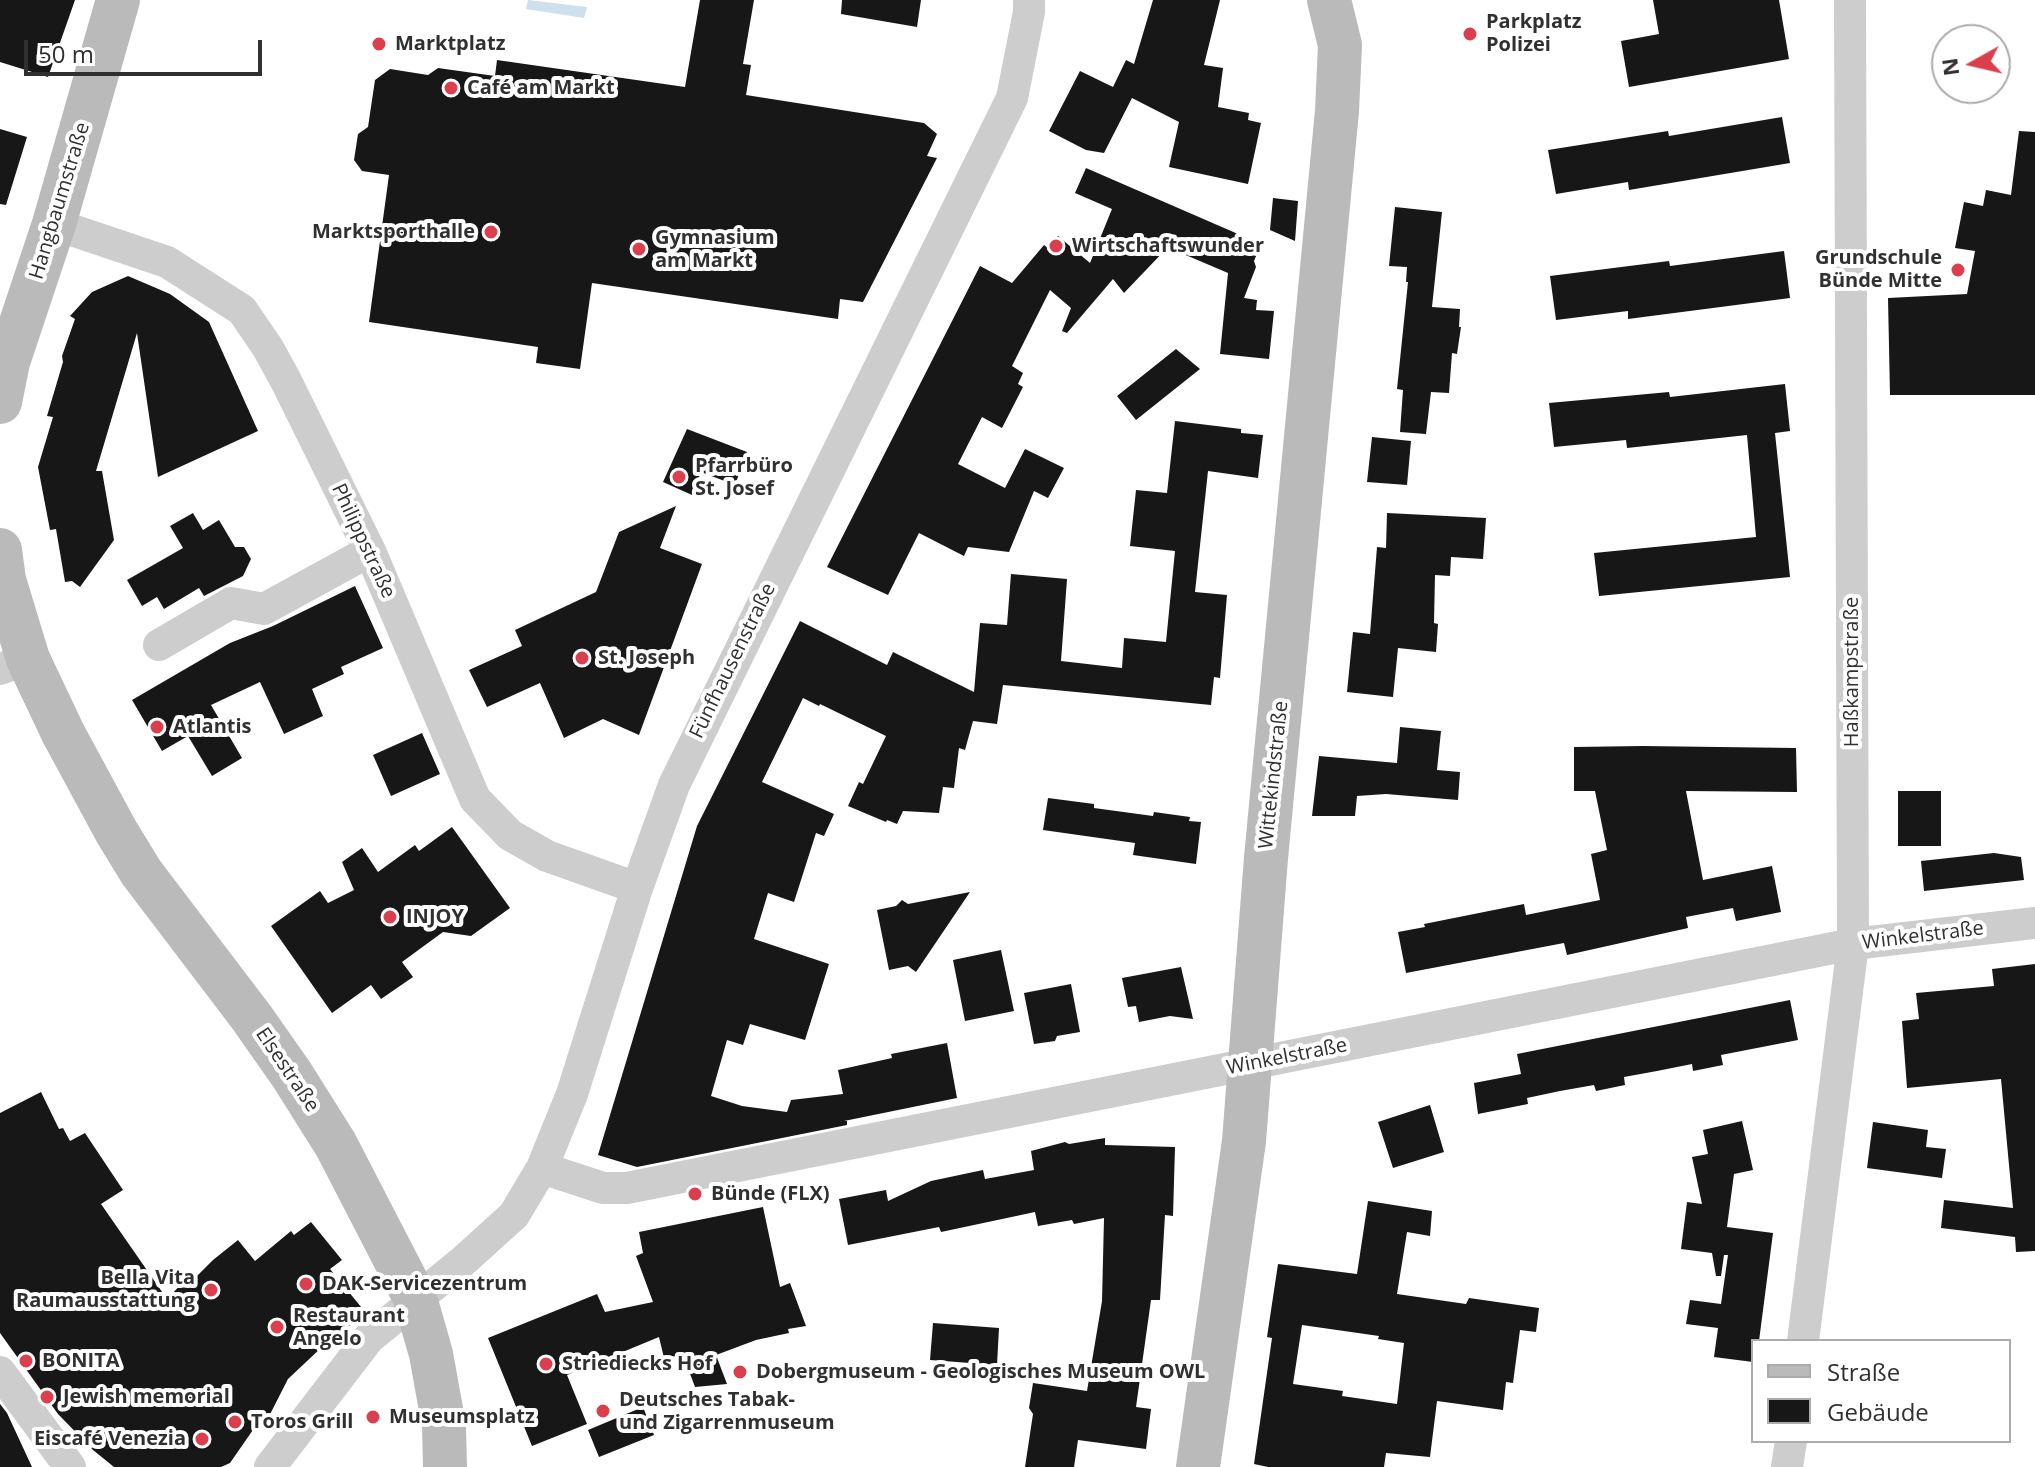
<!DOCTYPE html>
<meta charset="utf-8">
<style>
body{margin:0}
#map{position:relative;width:2035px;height:1467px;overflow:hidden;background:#fff;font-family:"Open Sans",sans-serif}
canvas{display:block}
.legend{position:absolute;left:1751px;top:1339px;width:260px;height:104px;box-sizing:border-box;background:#fff;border:2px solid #acacac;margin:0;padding:10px 14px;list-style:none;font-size:24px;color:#303030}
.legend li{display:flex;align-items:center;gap:16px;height:40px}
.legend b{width:40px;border:2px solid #acacac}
.north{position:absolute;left:1931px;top:24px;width:80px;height:80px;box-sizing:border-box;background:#fff;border:2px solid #acacac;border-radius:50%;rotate:262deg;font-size:22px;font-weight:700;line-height:32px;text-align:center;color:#303030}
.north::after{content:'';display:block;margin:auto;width:28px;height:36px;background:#db3f4e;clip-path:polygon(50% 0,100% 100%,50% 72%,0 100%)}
.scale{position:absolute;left:24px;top:40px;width:238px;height:36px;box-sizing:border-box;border:4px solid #303030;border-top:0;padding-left:10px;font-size:24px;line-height:28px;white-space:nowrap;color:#303030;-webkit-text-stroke:6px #fff;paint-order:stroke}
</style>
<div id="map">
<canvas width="2035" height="1467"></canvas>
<ul class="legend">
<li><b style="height:10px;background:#bababa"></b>Straße</li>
<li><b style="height:22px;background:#171717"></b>Gebäude</li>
</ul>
<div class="north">N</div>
<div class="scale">50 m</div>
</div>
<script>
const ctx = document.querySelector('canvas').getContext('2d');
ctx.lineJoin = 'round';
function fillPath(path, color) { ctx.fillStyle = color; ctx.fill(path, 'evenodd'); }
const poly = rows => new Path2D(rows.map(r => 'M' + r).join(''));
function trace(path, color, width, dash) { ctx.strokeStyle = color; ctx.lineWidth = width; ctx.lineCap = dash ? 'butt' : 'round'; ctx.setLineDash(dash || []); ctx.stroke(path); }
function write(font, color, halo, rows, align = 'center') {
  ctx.font = font + ' "Open Sans",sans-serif'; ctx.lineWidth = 8; ctx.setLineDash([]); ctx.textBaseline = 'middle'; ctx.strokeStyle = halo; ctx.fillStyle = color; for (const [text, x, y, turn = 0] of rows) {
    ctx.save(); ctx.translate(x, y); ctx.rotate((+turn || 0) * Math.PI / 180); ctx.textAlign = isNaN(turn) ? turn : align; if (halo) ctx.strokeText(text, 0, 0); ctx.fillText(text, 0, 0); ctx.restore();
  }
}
fillPath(poly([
 [528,0,587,7,584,18,526,9]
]), '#cde0eb');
fillPath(poly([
 [0,0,75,0,48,77,0,62],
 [700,0,754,0,743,64,751,65,746,95,924,123,937,134,927,156,937,158,863,302,840,299,838,319,592,283,580,369,536,363,538,347,369,322,389,175,362,171,354,160,358,134,368,127,375,80,390,69,428,75,438,68,495,76,497,60,685,87],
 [842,0,921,0,917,27,841,14],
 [1153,0,1220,0,1204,65,1223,68,1218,107,1249,113,1248,120,1261,123,1248,184,1169,167,1179,122,1132,98,1104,153,1086,150,1049,131,1080,71,1113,87,1126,60,1134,64],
 [1653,0,1779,0,1789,59,1629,87,1621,41,1659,34],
 [1782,117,1790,163,1629,190,1628,182,1556,194,1548,150,1668,131,1669,136],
 [0,129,27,137,6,205,0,204],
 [2019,131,2035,132,2035,395,1890,395,1888,298,1967,294,1975,251,1955,248,1964,202,1983,206,1986,190,2011,195],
 [1086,168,1261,244,1254,261,1256,267,1244,298,1257,300,1256,310,1274,311,1269,359,1220,354,1228,273,1174,250,1167,248,1124,293,1113,279,1067,333,1062,331,1071,308,1050,290,1012,366,1023,373,1018,384,1023,387,1002,428,982,417,958,464,1005,488,1025,449,1064,468,1048,498,1034,491,1009,552,968,547,964,556,919,533,888,595,827,567,980,266,1012,283,1044,245,1048,248,1058,236,1090,263,1112,209,1075,193],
 [1273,198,1298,201,1295,241,1270,230],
 [1395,207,1442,212,1432,307,1460,309,1459,327,1461,327,1457,354,1452,353,1449,393,1431,392,1426,434,1400,432,1403,390,1397,389,1408,282,1406,282,1407,267,1389,266],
 [1784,251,1790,298,1628,319,1628,311,1556,320,1550,276,1669,261,1670,266],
 [128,276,170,294,209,322,258,431,158,477,137,333,96,471,102,471,114,540,80,587,72,581,65,582,56,529,50,530,38,467,53,417,47,416,63,362,62,356,75,319,70,316,92,292],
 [1176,349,1200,369,1136,420,1117,396],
 [1785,384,1790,431,1775,433,1790,577,1599,596,1594,553,1756,537,1747,435,1627,448,1626,440,1554,447,1549,403,1669,392,1670,397],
 [1175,421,1241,429,1241,433,1263,435,1258,478,1208,471,1195,592,1227,595,1220,678,1214,677,1211,705,1003,685,997,724,973,721,965,750,959,748,954,788,943,787,939,813,903,811,897,824,887,820,886,822,848,806,859,782,863,784,886,736,820,704,819,706,803,698,762,782,834,814,824,836,816,833,794,902,768,893,754,939,829,964,805,1040,750,1024,743,1045,727,1040,711,1096,742,1106,787,1112,791,1100,843,1094,838,1070,892,1058,891,1054,947,1043,957,1098,844,1121,847,1121,847,1125,637,1167,598,1155,697,826,800,621,887,665,893,652,974,692,980,623,1007,625,1011,574,1067,579,1061,661,1122,668,1124,638,1166,642,1175,551,1130,546,1136,490,1167,493],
 [687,429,747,452,735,485,701,472,692,495,663,482],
 [1372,437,1411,441,1407,485,1367,482],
 [676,506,660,548,702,564,639,735,603,719,564,738,540,683,487,707,469,670,522,646,515,630,596,592,619,532],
 [193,513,203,530,219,520,235,547,244,547,251,559,243,576,204,596,199,588,164,609,157,597,142,606,127,580,183,548,170,526],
 [1387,513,1486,518,1483,559,1451,557,1450,576,1435,575,1434,623,1438,624,1436,652,1398,648,1393,697,1347,692,1353,632,1370,634,1377,547,1386,548],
 [355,586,383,648,341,667,344,674,312,689,323,716,284,734,260,682,211,705,242,758,212,776,188,736,162,751,132,700,230,643,273,626],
 [1400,727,1441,731,1437,770,1460,772,1458,800,1386,794,1357,796,1355,816,1312,816,1319,756,1397,763],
 [422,733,440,774,391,796,373,755],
 [1643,746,1796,748,1797,792,1686,791,1703,880,1772,866,1781,912,1736,921,1733,908,1686,917,1688,928,1567,955,1564,943,1406,973,1398,932,1425,927,1424,924,1524,904,1526,915,1600,900,1591,854,1607,850,1595,791,1574,791,1574,747],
 [1898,791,1941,791,1941,846,1898,846],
 [1048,798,1094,804,1094,808,1153,816,1154,812,1190,817,1189,821,1201,822,1196,864,1133,855,1135,843,1043,830],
 [452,827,510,908,471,936,443,932,402,962,413,977,381,999,371,985,332,1013,271,926,320,891,328,903,354,890,342,862,362,848,378,872,415,845,419,851],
 [1994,853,2021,857,2024,880,1924,891,1921,861],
 [970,892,916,972,908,966,889,970,877,910,896,906,902,900,908,904],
 [1001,950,1014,1011,965,1021,953,960],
 [2035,964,2035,1251,2016,1252,2015,1237,1941,1228,1944,1200,2013,1208,2001,1079,1907,1088,1902,1021,1919,1019,1916,993,1994,986,1992,969],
 [1181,967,1193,1019,1170,1016,1139,1022,1136,1006,1128,1007,1122,978],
 [1071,984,1080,1032,1057,1036,1055,1041,1034,1044,1024,993],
 [1790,1000,1798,1040,1721,1055,1723,1065,1693,1071,1692,1064,1657,1071,1624,1077,1625,1085,1596,1091,1594,1085,1560,1091,1527,1098,1528,1104,1478,1114,1474,1083,1521,1074,1517,1054],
 [41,1092,59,1129,63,1128,70,1141,85,1133,123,1190,101,1204,167,1299,191,1274,195,1278,213,1260,238,1240,255,1261,291,1231,294,1235,311,1222,342,1260,330,1269,366,1313,322,1347,288,1379,262,1430,255,1427,230,1463,221,1467,114,1467,93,1450,58,1414,0,1333,0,1113],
 [1430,1105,1444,1152,1393,1168,1378,1122],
 [1742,1121,1753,1170,1734,1174,1727,1227,1773,1233,1759,1341,1753,1341,1753,1362,1714,1357,1718,1328,1686,1324,1690,1300,1721,1304,1728,1255,1724,1255,1721,1276,1716,1276,1712,1253,1681,1249,1687,1202,1702,1204,1692,1157,1708,1154,1703,1130],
 [1873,1122,1928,1130,1926,1147,1946,1149,1942,1178,1867,1168],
 [1105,1138,1105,1145,1175,1147,1173,1216,1165,1215,1160,1300,1151,1300,1136,1407,1151,1409,1146,1449,1078,1440,1074,1467,1025,1467,1033,1414,1029,1408,1033,1383,1087,1391,1102,1301,1104,1218,1074,1224,1072,1220,1038,1226,1035,1212,941,1232,939,1227,848,1245,839,1199,886,1190,888,1201,931,1181,983,1170,985,1179,1034,1170,1031,1151,1065,1142,1069,1144],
 [1368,1201,1432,1211,1430,1236,1407,1232,1397,1294,1466,1304,1469,1298,1539,1308,1536,1332,1520,1330,1513,1383,1506,1382,1503,1410,1437,1401,1430,1457,1386,1453,1384,1467,1268,1467,1254,1464,1272,1338,1267,1337,1278,1264,1357,1274],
 [1302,1325,1379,1336,1378,1339,1404,1343,1397,1404,1342,1396,1343,1391,1293,1384],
 [763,1207,780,1287,790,1283,806,1326,788,1329,789,1333,756,1340,716,1355,727,1384,695,1387,683,1355,664,1358,659,1337,567,1375,587,1424,532,1446,488,1338,597,1294,605,1312,653,1302,636,1256,643,1253,639,1232],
 [933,1323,999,1328,997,1365,930,1360],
 [0,1404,7,1413,32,1467,0,1467],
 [643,1407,654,1435,599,1457,588,1430]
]), '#171717');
trace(poly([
 [54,224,167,262,242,310,268,348,286,381,370,551,475,799,510,835,547,856,637,888],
 [159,645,231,603,264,609,370,551],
 [0,669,28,659],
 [542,1168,603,1188,627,1188,1853,944,2035,923],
 [1803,1341,1853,944,1850,0],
 [0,1372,70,1467],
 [270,1467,369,1338,461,1263,514,1215,542,1168,572,1094,637,888,674,785,1012,98,1029,12,1029,0],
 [1787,1467,1791,1441]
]), '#cdcdcd', 32);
trace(poly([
 [0,402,8,362,54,224,118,0],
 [0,550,4,580,28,659,63,733,116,831,141,872,252,1018,292,1075,336,1145,415,1298,431,1354,444,1426,445,1467],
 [1198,1467,1244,1141,1266,858,1337,111,1340,45,1329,0]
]), '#bababa', 44);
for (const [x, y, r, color] of [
 [1470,34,8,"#db3f4e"],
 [379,44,8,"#db3f4e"],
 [451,88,8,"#db3f4e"],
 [491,232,8,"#db3f4e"],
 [1056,246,8,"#db3f4e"],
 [639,249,8,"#db3f4e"],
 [1958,270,8,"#db3f4e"],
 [679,477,8,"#db3f4e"],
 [582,658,8,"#db3f4e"],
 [157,727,8,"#db3f4e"],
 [390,917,8,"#db3f4e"],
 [695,1194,8,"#db3f4e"],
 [306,1284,8,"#db3f4e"],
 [211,1290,8,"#db3f4e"],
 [277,1327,8,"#db3f4e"],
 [26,1361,8,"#db3f4e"],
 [546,1364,8,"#db3f4e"],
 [740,1372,8,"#db3f4e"],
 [47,1397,8,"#db3f4e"],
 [603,1411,8,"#db3f4e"],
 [373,1417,8,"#db3f4e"],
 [235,1422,8,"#db3f4e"],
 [202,1439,8,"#db3f4e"]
]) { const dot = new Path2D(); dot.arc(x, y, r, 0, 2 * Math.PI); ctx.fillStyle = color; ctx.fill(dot); trace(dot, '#fff', 3); }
write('bold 20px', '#303030', '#fff', [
 ["Parkplatz",1486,22],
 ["Polizei",1486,45],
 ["Marktplatz",395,44],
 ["Café am Markt",467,88],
 ["Marktsporthalle",475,232,"right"],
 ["Gymnasium",655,238],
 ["am Markt",655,261],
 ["Wirtschaftswunder",1072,246],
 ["Grundschule",1942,258,"right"],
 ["Bünde Mitte",1942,281,"right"],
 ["Pfarrbüro",695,466],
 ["St. Josef",695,489],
 ["St. Joseph",598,658],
 ["Atlantis",173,727],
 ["INJOY",406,917],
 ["Bünde (FLX)",711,1194],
 ["Bella Vita",195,1278,"right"],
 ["Raumausstattung",195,1301,"right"],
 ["DAK-Servicezentrum",322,1284],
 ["Restaurant",293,1316],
 ["Angelo",293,1339],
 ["BONITA",42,1361],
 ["Striediecks Hof",562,1364],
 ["Dobergmuseum - Geologisches Museum OWL",756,1372],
 ["Jewish memorial",63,1397],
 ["Deutsches Tabak-",619,1400],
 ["und Zigarrenmuseum",619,1423],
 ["Museumsplatz",389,1417],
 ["Toros Grill",251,1422],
 ["Eiscafé Venezia",186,1439,"right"]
], 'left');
write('20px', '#303030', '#fff', [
 ["Hangbaumstraße",60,201,-73],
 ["Philippstraße",363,541,65],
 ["Fünfhausenstraße",733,661,-64],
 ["Haßkampstraße",1852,672,-90],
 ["Wittekindstraße",1274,775,-84],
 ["Winkelstraße",1923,936,-7],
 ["Winkelstraße",1287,1057,-11],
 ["Elsestraße",287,1070,56]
]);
</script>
